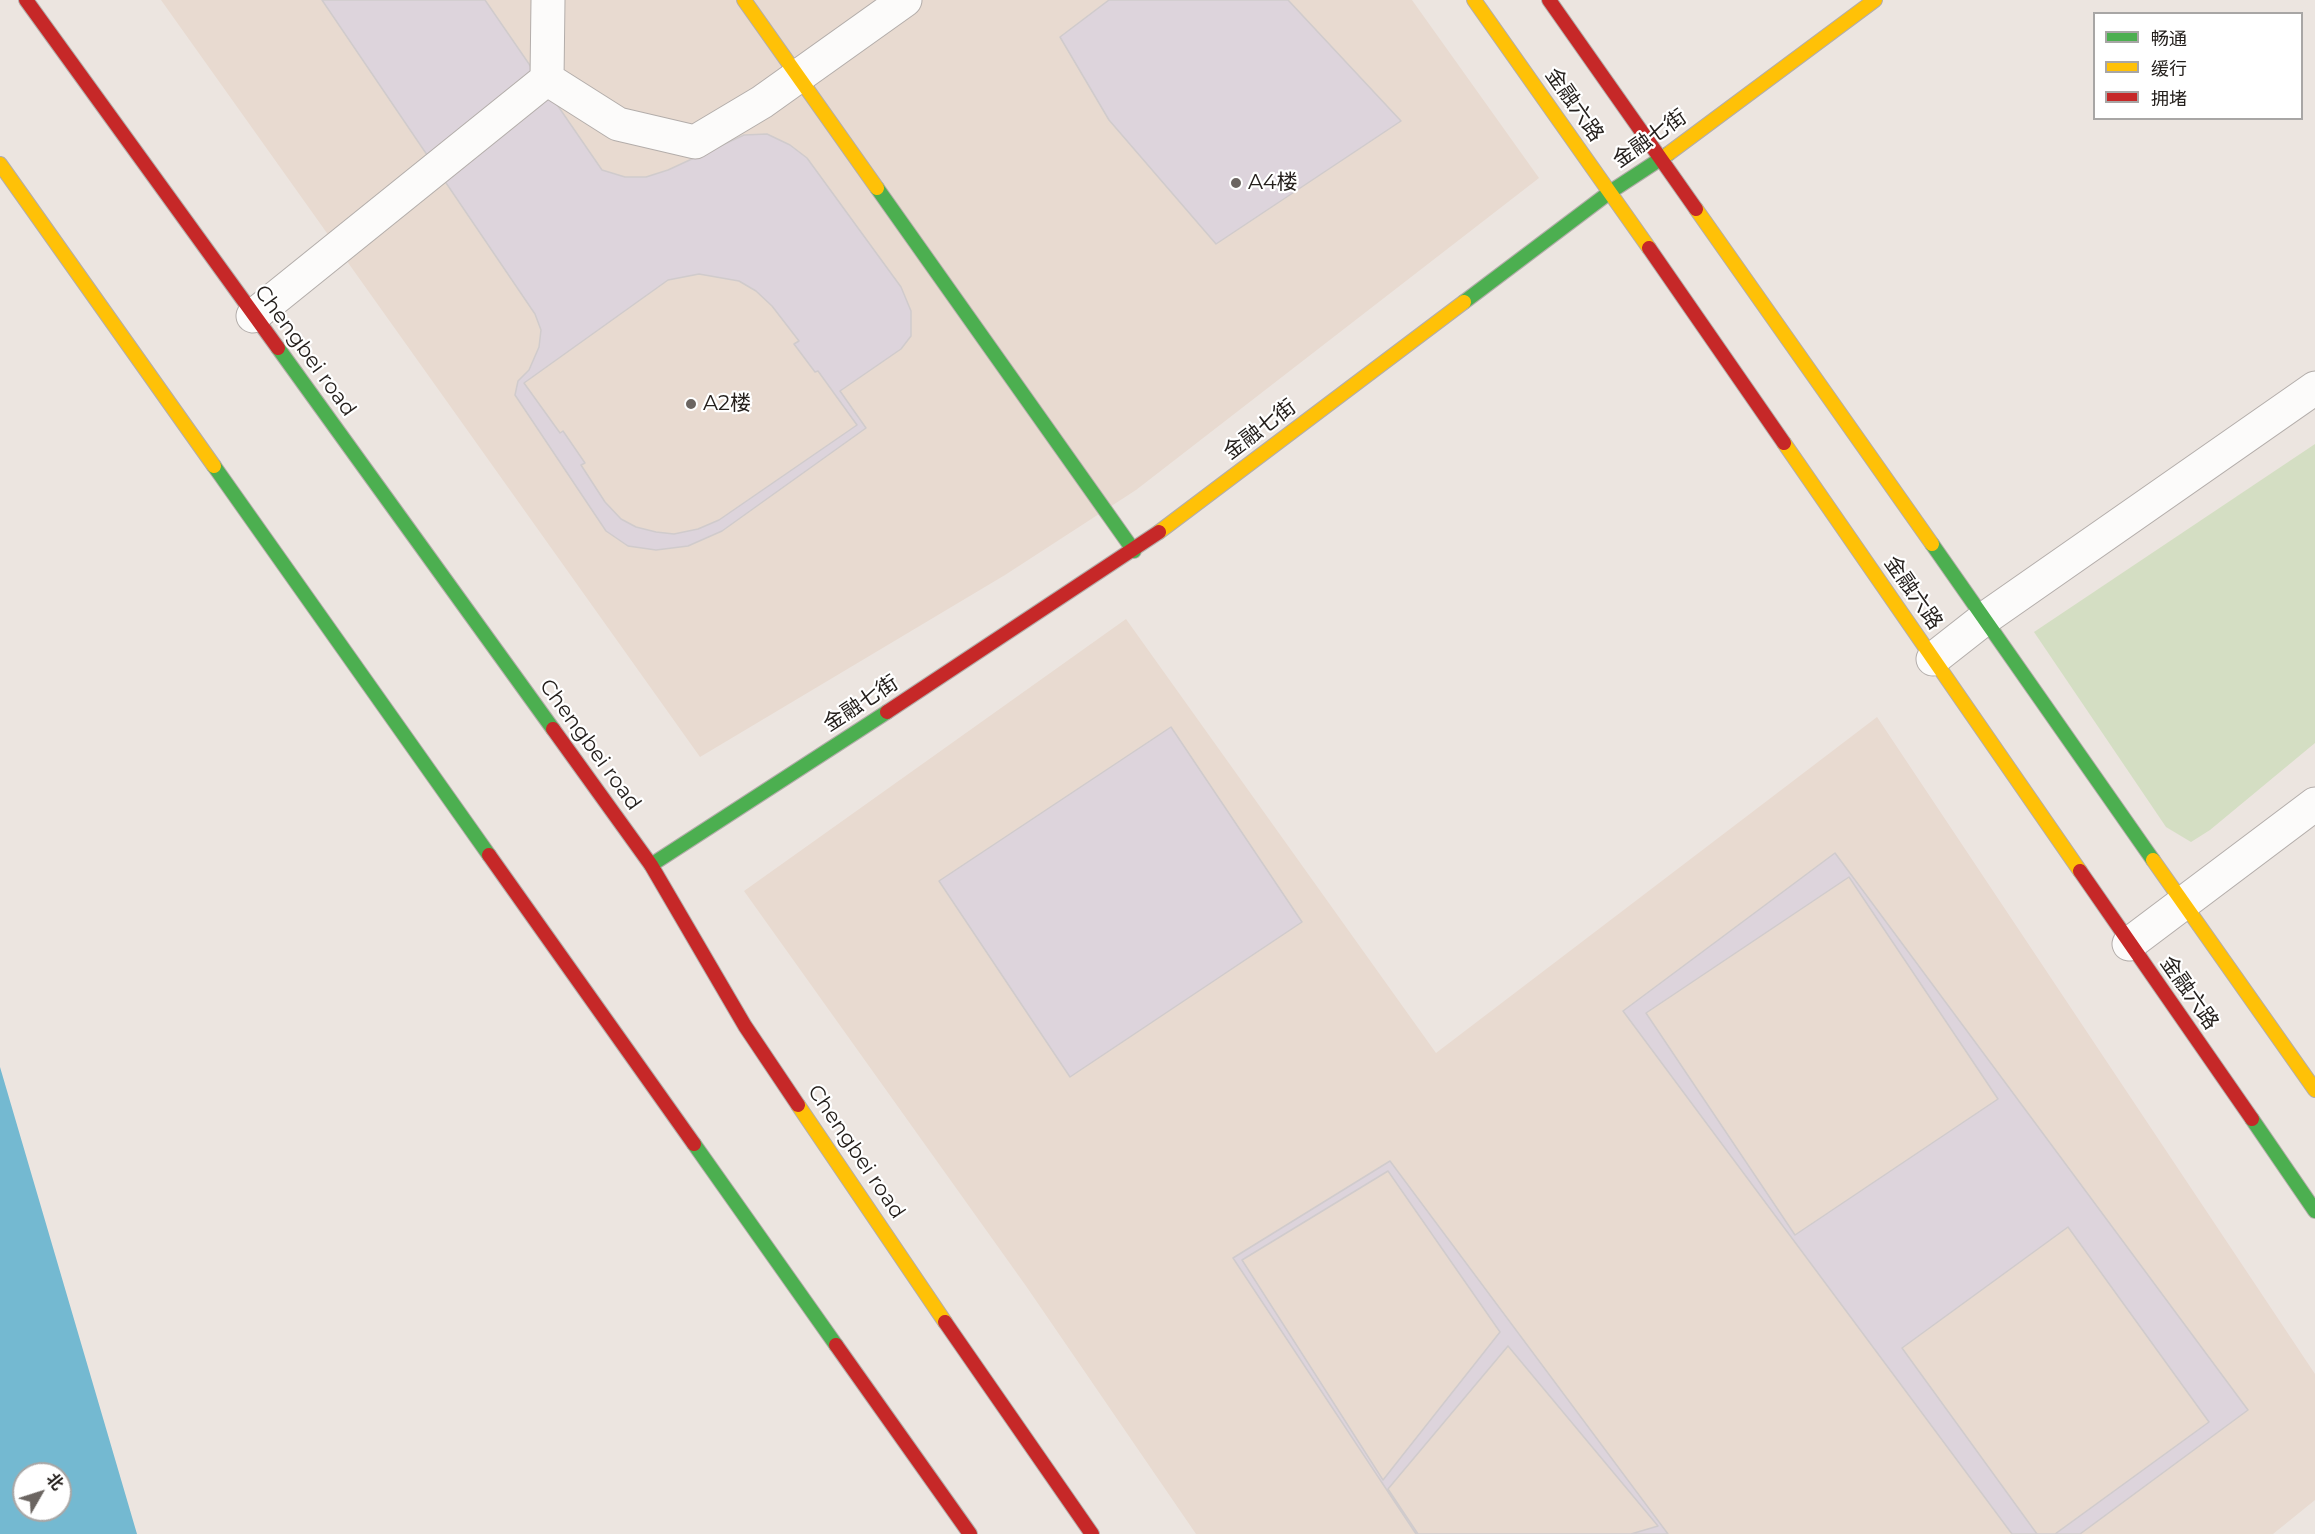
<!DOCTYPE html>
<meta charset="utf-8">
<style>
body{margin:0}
#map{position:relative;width:2315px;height:1534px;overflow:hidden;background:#ece5e0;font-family:Montserrat,"Noto Sans SC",sans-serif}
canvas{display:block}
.legend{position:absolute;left:2093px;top:12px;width:210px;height:108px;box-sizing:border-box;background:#fff;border:2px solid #a8a6a5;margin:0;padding:8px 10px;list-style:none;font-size:18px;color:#25201d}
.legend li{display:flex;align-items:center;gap:12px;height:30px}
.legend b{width:30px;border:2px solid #a8a6a5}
.north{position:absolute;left:12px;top:1462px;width:60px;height:60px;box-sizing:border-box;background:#fff;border:2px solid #a8a6a5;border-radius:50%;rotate:51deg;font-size:16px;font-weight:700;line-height:24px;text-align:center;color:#25201d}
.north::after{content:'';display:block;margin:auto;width:21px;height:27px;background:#6b6561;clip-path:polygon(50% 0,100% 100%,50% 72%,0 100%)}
</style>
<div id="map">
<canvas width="2315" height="1534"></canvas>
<ul class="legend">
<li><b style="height:8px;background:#4caf50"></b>畅通</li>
<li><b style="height:8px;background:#ffc107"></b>缓行</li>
<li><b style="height:8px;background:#c62828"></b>拥堵</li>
</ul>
<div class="north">北</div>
</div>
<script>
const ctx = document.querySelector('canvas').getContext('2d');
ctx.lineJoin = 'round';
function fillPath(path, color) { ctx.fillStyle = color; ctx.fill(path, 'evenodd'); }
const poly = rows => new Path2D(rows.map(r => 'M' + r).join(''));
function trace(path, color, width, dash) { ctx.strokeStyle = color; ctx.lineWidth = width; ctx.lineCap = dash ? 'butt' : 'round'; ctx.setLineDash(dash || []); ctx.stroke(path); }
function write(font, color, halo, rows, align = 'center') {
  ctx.font = font + ' Montserrat,"Noto Sans SC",sans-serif'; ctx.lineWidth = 4.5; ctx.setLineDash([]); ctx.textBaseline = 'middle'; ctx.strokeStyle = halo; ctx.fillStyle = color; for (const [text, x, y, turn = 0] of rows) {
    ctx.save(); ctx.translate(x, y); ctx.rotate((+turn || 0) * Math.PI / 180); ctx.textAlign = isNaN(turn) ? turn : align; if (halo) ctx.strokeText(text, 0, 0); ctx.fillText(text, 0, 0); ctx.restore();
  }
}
fillPath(poly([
 [161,0,1412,0,1539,178,1136,490,1005,575,700,757],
 [1126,619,1436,1053,1877,717,2315,1374,2315,1500,2273,1534,1196,1534,1026,1286,744,891]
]), '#e8dad0');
fillPath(poly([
 [2315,444,2315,743,2210,830,2191,842,2166,827,2034,632]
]), '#d4dec3');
fillPath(poly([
 [0,1067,137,1534,0,1534],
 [24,1474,60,1474,60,1510,24,1510]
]), '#74b9d1');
const building = poly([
 [322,0,485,0,602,170,625,177,646,177,668,170,744,135,767,134,790,145,807,158,901,287,911,311,911,336,901,349,840,391,866,428,722,531,688,546,656,550,628,546,606,531,515,395,518,381,529,370,539,347,541,330,535,314,322,0],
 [1109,0,1288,0,1401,121,1216,244,1109,120,1060,37,1109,0],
 [699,274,739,281,756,291,772,306,799,341,794,344,815,372,818,371,857,425,719,520,698,529,674,534,656,532,636,527,621,519,605,502,581,465,585,463,563,431,560,433,524,383,668,280,699,274],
 [1171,727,1302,922,1070,1077,939,881,1171,727],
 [1835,853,2248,1410,2080,1534,2012,1534,1623,1011,1835,853],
 [1849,877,1998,1099,1795,1235,1646,1013,1849,877],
 [1390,1161,1668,1534,1416,1534,1233,1258,1390,1161],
 [1388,1171,1500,1332,1383,1480,1242,1260,1388,1171],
 [2068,1227,2209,1422,2055,1534,2037,1534,1902,1348,2068,1227],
 [1508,1346,1658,1526,1631,1534,1418,1534,1388,1489,1508,1346]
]);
fillPath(building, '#ddd4dc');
trace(building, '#d0cbcc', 1.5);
const street = poly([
 [547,79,548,0],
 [253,316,547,79,618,124,695,142,762,102,905,0],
 [1933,659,1984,619,2315,388],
 [2129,944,2315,804]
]);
const fast = poly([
 [877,188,1134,551],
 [1464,302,1610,192,1668,154],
 [278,348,553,729],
 [214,466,489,855],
 [1932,544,2153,860],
 [651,865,887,712],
 [2252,1119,2315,1211],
 [694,1144,836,1345]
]);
const slow = poly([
 [744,0,877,188],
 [1474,0,1649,248],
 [1668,154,1875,0],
 [0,164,214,466],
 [1696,209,1932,544],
 [1784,443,2080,871],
 [1159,532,1464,302],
 [2153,860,2315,1090],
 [798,1105,945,1322]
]);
const jam = poly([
 [26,0,278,348],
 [1549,0,1696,209],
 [1649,248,1784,443],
 [887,712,1159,532],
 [553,729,651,865,745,1026,798,1105],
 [489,855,694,1144],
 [2080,871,2252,1119],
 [945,1322,1092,1534],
 [836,1345,970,1534]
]);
trace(street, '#b3adaa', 35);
trace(fast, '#b3adaa', 16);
trace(slow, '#b3adaa', 16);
trace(jam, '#b3adaa', 16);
trace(street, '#fcfbfa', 33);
trace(fast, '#4caf50', 14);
trace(slow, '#ffc107', 14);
trace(jam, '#c62828', 14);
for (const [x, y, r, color] of [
 [1236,183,6,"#6b6561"],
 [691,404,6,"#6b6561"]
]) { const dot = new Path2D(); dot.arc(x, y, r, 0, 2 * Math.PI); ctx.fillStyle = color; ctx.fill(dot); trace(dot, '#fff', 2); }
write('21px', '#25201d', '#fff', [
 ["金融六路",1574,105,55],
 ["金融七街",1650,139,-35],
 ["Chengbei road",305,351,54],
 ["金融七街",1260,430,-37],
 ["金融六路",1913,593,55],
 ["金融七街",861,704,-33],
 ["Chengbei road",590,745,54],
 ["金融六路",2189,993,55],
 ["Chengbei road",856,1152,56]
]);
write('21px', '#25201d', '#fff', [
 ["A4楼",1248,183],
 ["A2楼",703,404]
], 'left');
</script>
